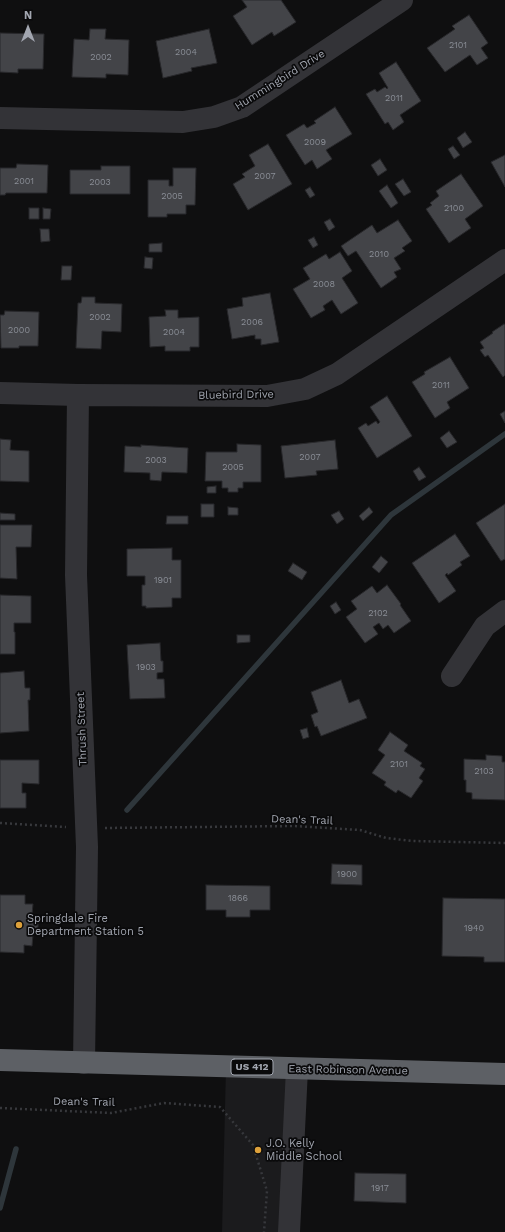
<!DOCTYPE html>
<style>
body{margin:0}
#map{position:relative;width:505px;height:1232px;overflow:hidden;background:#0f0f10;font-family:"Work Sans",sans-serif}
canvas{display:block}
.north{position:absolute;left:8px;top:8px;width:40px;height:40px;-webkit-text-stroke:3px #0a0a0b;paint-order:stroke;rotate:0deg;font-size:11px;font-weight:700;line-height:16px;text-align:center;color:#a2a6b0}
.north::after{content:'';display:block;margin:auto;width:14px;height:18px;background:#a2a6b0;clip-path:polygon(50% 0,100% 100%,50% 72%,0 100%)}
</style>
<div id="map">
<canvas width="505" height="1232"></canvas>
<div class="north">N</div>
</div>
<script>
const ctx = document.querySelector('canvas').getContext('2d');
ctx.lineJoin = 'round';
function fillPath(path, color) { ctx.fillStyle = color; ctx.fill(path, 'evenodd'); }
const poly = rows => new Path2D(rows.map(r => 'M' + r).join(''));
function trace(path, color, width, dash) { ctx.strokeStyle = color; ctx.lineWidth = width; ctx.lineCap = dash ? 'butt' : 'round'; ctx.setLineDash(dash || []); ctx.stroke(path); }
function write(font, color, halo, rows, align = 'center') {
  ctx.font = font + ' "Work Sans",sans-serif'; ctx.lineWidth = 3.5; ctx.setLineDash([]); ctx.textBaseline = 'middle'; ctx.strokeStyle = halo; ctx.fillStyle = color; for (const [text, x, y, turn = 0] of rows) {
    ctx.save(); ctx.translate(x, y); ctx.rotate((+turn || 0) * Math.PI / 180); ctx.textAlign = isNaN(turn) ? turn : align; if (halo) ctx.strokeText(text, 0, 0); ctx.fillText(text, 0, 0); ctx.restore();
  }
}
fillPath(poly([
 [226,1067,297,1069,289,1232,222,1232]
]), '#1b1b1d');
trace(poly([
 [127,810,391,515,505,434],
 [0,1208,16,1149]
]), '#2e363b', 5.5);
const building = poly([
 [242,0,281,0,296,22,274,36,272,32,252,45,233,16,247,7,242,0],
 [469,15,488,43,481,48,488,58,477,65,470,55,445,72,427,48,455,29,452,26,469,15],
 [90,29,106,29,105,39,129,40,128,75,106,74,106,78,72,77,74,39,89,40,90,29],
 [209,29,217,63,191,68,192,71,163,78,156,41,209,29],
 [0,33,44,34,43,69,18,69,18,73,0,72,0,33],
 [396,62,421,101,400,115,404,122,393,130,388,122,385,124,366,94,375,89,377,92,385,87,387,89,388,88,379,73,396,62],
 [335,107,352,134,326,150,332,159,317,169,312,160,305,165,286,135,304,124,307,128,316,123,314,121,335,107],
 [465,132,472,142,463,148,457,138,465,132],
 [268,144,292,184,248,210,233,184,245,177,242,174,255,166,249,155,268,144],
 [453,146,460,155,454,159,448,149,453,146],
 [505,155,505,187,491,162,505,155],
 [380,159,387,170,378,176,371,165,380,159],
 [17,164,48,165,47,193,6,193,5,195,0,195,0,168,16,168,17,164],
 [101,166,130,166,130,194,70,194,70,170,101,170,101,166],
 [173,168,196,168,195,205,186,205,186,214,167,214,167,217,148,217,148,180,169,180,169,186,173,186,173,168],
 [461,174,483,206,465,219,471,228,449,243,426,209,432,205,430,203,439,196,436,191,461,174],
 [403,179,411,192,404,196,395,184,403,179],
 [387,185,398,203,391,208,379,191,387,185],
 [310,187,315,195,310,198,305,190,310,187],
 [29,208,39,208,39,219,29,219,29,208],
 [43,208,51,209,50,219,43,219,43,208],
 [330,219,335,227,329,231,324,222,330,219],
 [398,220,412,241,402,248,405,251,394,258,401,269,394,272,397,277,381,288,356,251,348,256,341,246,372,225,377,233,398,220],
 [40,229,49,229,50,241,41,242,40,229],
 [314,237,318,245,313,248,308,240,314,237],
 [162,243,162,252,149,252,149,244,162,243],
 [340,252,352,271,342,278,358,303,341,314,332,300,323,306,325,310,311,318,293,289,310,279,303,268,326,254,329,259,340,252],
 [145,257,153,258,152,269,144,268,145,257],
 [62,266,72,266,71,280,61,280,62,266],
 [270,293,279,342,261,345,261,339,255,339,255,335,232,339,227,309,243,306,242,298,270,293],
 [82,297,95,297,95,303,122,304,121,332,102,331,101,349,76,348,78,303,81,303,82,297],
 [165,310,178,310,178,318,199,317,199,347,190,347,190,351,165,351,165,346,150,347,149,317,166,316,165,310],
 [5,311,39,312,38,346,19,346,19,348,1,348,0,315,4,315,5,311],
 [504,324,505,325,505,375,503,377,488,355,485,357,480,350,484,348,480,342,493,333,492,332,504,324],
 [450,357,469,388,447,402,450,408,435,418,412,382,425,374,424,372,450,357],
 [387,396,412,436,377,458,358,428,366,423,368,426,376,421,378,424,380,422,370,407,387,396],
 [505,411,505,423,500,414,505,411],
 [449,431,457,442,447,448,440,438,449,431],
 [0,439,11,440,10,450,29,451,29,482,0,481,0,439],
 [335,440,338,469,316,471,317,475,285,478,281,446,335,440],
 [237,444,261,445,261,482,243,482,243,488,238,488,238,492,228,492,228,488,222,488,222,481,205,481,206,452,237,452,237,444],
 [141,445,188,448,187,473,162,472,161,481,150,480,150,473,124,472,125,446,141,447,141,445],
 [419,467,426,477,419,481,413,471,419,467],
 [216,486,216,493,207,493,207,487,216,486],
 [201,504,214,504,214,517,201,517,201,504],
 [505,504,505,559,501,561,476,523,505,504],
 [228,507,238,508,238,515,228,515,228,507],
 [369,507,373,512,363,521,359,516,369,507],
 [339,511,344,519,337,524,331,515,339,511],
 [0,513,15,514,15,520,0,520,0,513],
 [167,516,188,516,188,524,166,524,167,516],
 [0,525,32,525,31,547,16,547,17,579,0,578,0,525],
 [455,534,470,556,460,562,462,565,448,575,447,573,445,575,456,591,439,603,412,563,455,534],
 [172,548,172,560,181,560,181,598,172,598,172,607,146,608,146,606,142,606,142,585,145,585,145,576,127,576,127,549,172,548],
 [381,556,388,562,379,573,372,567,381,556],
 [293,563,307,572,302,580,288,571,293,563],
 [387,585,401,604,400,605,411,621,394,633,388,625,383,629,379,623,373,627,378,634,365,643,346,617,357,609,351,601,372,586,377,593,387,585],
 [0,595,31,596,31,623,14,623,14,632,15,632,15,654,0,654,0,595],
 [336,602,341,610,335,614,330,606,336,602],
 [237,635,250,635,250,642,237,643,237,635],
 [160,643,161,661,163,661,163,672,157,673,157,679,164,679,165,698,130,699,127,645,160,643],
 [24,671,25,688,30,688,30,700,28,700,29,731,0,733,0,673,24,671],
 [341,680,349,703,359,699,367,718,321,736,317,726,315,727,311,715,318,712,311,692,341,680],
 [307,728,309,737,303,739,300,730,307,728],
 [390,732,408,745,404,751,422,763,420,766,425,769,419,778,423,781,411,798,398,790,396,793,384,785,386,782,372,773,385,755,378,750,390,732],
 [486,755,502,756,502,762,505,762,505,800,472,799,472,793,466,792,466,780,464,780,464,759,486,760,486,755],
 [0,760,39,760,39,784,22,783,22,793,26,793,26,808,0,808,0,760],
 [332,864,362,865,362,885,331,884,332,864],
 [206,885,270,886,270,910,250,910,250,917,226,917,226,910,206,910,206,885],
 [0,895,25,895,25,904,33,904,32,915,38,916,38,934,33,934,32,946,24,945,24,953,0,952,0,895],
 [443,898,505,899,505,962,484,962,484,957,442,956,443,898],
 [355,1173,406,1174,406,1203,354,1201,355,1173]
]);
fillPath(building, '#434448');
trace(building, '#29292c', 1);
trace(poly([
 [0,823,66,827],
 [105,828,294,826,360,830,386,838,413,841,505,843],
 [0,1108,111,1113,164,1103,220,1107,253,1145,267,1191,264,1232]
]), '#37383c', 2.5, [2, 3]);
trace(poly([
 [0,118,183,122,214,117,242,107,402,0],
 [0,393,78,395,267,396,305,389,337,374,505,260],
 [78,395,76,575,87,847,84,1063],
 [452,676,485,626,505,611],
 [289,1232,297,1069]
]), '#333337', 22);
trace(poly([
 [0,1060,505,1074]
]), '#5d6065', 22);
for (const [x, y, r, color] of [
 [19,925,4,"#dda13b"],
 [258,1150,4,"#dda13b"]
]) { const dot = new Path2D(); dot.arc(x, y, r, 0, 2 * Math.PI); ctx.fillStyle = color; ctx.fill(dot); trace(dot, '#0a0a0b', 1.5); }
write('9px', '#8a8e96', null, [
 ["2101",458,45],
 ["2004",186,52],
 ["2002",101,57],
 ["2011",394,98],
 ["2009",315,142],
 ["2007",265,176],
 ["2001",24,181],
 ["2003",100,182],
 ["2005",172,196],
 ["2100",454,208],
 ["2010",379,254],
 ["2008",324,284],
 ["2002",100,317],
 ["2006",252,322],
 ["2000",19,330],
 ["2004",174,332],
 ["2011",441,385],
 ["2007",310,457],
 ["2003",156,460],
 ["2005",233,467],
 ["1901",163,580],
 ["2102",378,613],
 ["1903",146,667],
 ["2101",399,764],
 ["2103",484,771],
 ["1900",347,874],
 ["1866",238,898],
 ["1940",474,928],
 ["1917",380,1188]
]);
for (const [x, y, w] of [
 [252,1067,42]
]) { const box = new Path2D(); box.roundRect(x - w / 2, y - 8, w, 16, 3); ctx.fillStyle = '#0a0a0b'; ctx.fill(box); trace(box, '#a2a6b0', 1); }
write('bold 10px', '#a2a6b0', null, [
 ["US 412",252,1067]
]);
write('11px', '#a2a6b0', '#0a0a0b', [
 ["Hummingbird Drive",280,80,-32],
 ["Bluebird Drive",236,395,-1],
 ["Thrush Street",82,729,-92],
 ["Dean's Trail",302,820,2],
 ["East Robinson Avenue",348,1070,1],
 ["Dean's Trail",84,1102,1]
]);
write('11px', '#a2a6b0', '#0a0a0b', [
 ["Springdale Fire",27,919],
 ["Department Station 5",27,932],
 ["J.O. Kelly",266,1144],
 ["Middle School",266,1157]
], 'left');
</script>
